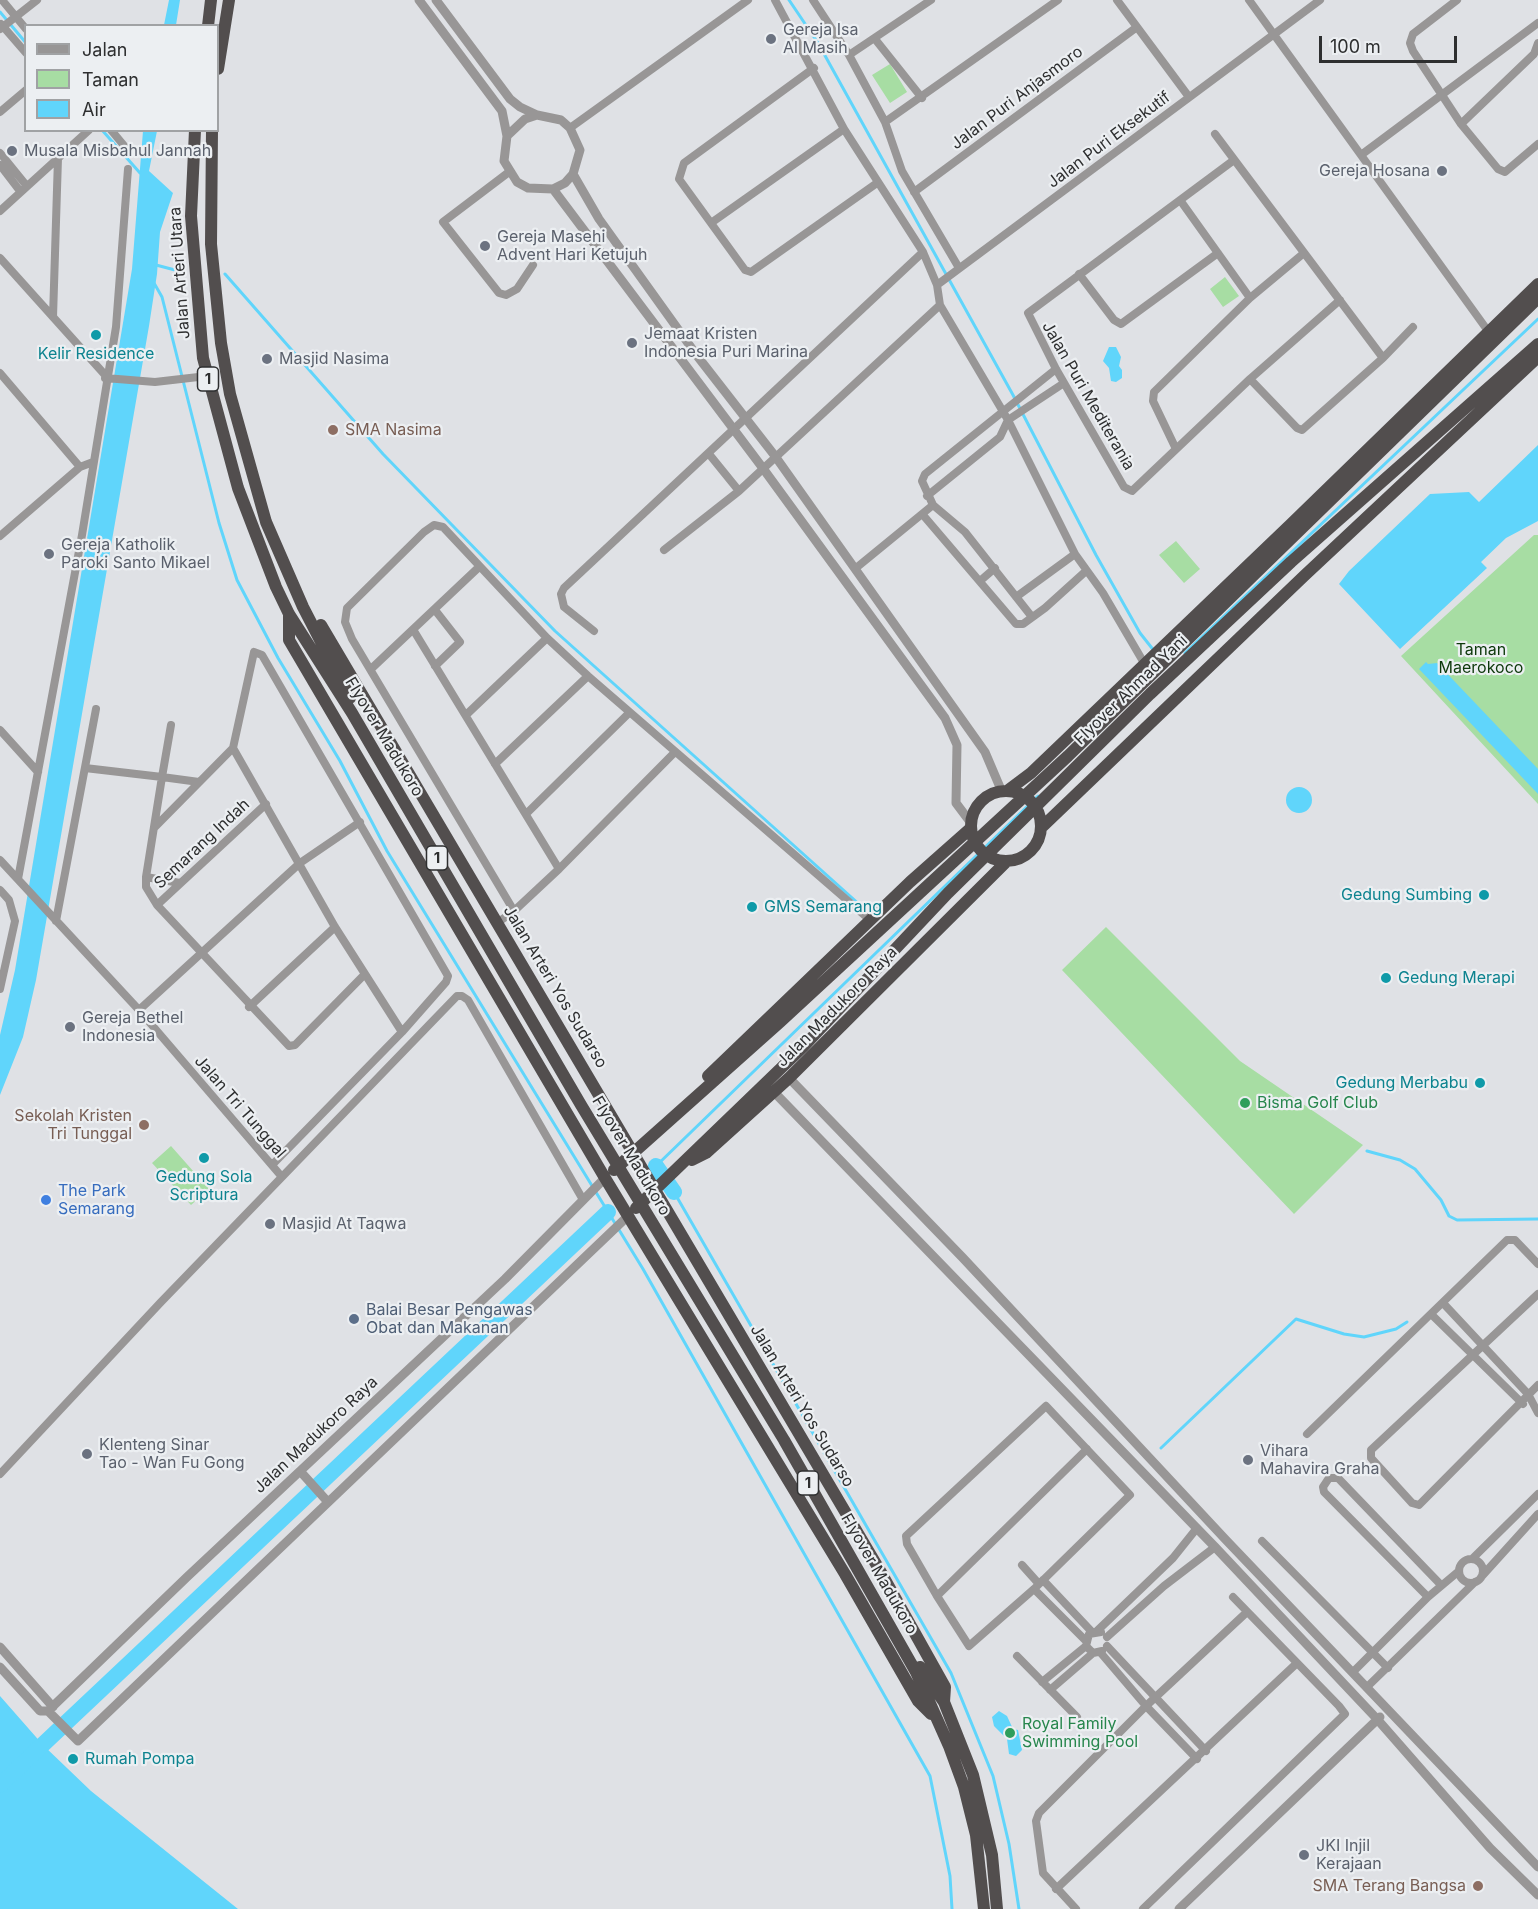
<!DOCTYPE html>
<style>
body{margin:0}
#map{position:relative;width:1538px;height:1909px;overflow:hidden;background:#dfe1e5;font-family:Inter,sans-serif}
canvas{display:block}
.legend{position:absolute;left:24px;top:24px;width:195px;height:108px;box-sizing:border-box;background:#eceff2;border:2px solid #a0a2a4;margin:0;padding:8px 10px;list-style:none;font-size:18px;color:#2e2f30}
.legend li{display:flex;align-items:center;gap:12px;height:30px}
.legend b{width:30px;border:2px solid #a0a2a4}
.scale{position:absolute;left:1319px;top:36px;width:138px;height:27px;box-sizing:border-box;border:3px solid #2e2f30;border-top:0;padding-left:8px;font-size:18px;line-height:21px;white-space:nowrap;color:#2e2f30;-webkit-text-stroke:4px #eceff2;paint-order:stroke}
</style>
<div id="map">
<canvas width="1538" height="1909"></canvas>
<ul class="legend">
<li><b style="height:8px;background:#989696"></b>Jalan</li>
<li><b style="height:16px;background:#a7dda3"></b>Taman</li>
<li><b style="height:16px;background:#60d5fb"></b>Air</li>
</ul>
<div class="scale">100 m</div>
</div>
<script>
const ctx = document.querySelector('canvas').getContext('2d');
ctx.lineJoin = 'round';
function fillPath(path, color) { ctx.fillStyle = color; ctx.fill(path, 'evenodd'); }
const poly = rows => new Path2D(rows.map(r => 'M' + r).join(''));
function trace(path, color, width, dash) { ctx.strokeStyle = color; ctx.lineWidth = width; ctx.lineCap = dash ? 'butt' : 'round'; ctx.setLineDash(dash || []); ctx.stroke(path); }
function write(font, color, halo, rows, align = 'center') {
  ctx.font = font + ' Inter,sans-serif'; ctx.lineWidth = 4.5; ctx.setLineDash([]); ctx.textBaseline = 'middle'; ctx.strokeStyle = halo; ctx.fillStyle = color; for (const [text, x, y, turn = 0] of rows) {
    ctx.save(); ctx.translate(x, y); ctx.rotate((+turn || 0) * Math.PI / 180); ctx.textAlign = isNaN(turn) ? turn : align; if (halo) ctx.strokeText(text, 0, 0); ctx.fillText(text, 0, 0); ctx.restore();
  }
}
fillPath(poly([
 [890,64,907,92,890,103,872,75],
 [1225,277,1239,296,1223,307,1210,289],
 [1534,535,1538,535,1538,804,1401,656],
 [1176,541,1200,569,1184,583,1159,555],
 [1106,927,1240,1061,1363,1145,1294,1214,1062,970],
 [171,1146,209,1189,191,1205,152,1163]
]), '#a7dda3');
fillPath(poly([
 [169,0,180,0,176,25,164,25],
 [143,131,157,131,149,171,173,193,160,232,157,274,149,326,36,980,23,1037,0,1095,0,1035,15,970,132,269],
 [1109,347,1116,347,1121,357,1119,366,1122,370,1122,378,1116,382,1111,381,1109,368,1103,361],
 [1538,445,1538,521,1506,538,1481,562,1487,568,1400,649,1339,584,1349,571,1430,494,1469,492,1479,502],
 [1426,662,1428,664,1437,663,1538,769,1538,794,1419,669],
 '1286 800a13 13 0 1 1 26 0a13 13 0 1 1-26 0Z',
 [0,1696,43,1745,91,1791,238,1909,0,1909],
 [999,1711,1007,1716,1013,1729,1018,1730,1022,1750,1016,1756,1009,1754,1007,1739,994,1726,992,1717]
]), '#60d5fb');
trace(poly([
 [789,0,818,43,1013,395,1096,555,1140,633,1155,652],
 [0,12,26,43],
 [102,130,140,173],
 [156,265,175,270],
 [225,274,383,454,555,631,870,914],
 [154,283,162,297,219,523,237,580,278,658,340,761,387,851,643,1269,930,1776,950,1876,952,1909],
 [1185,653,1538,319],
 [1367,1151,1400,1160,1415,1169,1441,1200,1449,1216,1457,1220,1538,1219],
 [656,1166,1038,796],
 [674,1192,951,1673,993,1776,1009,1844,1019,1909],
 [1161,1448,1296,1319,1344,1334,1364,1337,1396,1329,1407,1322]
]), '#60d5fb', 3);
trace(poly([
 [656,1166,674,1192],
 [0,1785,608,1212]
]), '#60d5fb', 16);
trace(poly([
 [2,0,26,29],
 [775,0,844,129,923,252,937,285,940,305,1008,420,1075,554,1103,593,1144,663],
 [813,0,849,55,885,122,902,171,959,268],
 [1117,0,1189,97],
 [1249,0,1488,331],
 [1457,0,1413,34,1410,43,1413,51,1461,124,1498,169,1505,172,1538,144],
 [1,24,26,53],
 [0,29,37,0],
 [875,39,922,98],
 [849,55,931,0],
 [814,68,684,163,679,179,745,270,751,272,877,183],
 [0,112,26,90],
 [885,122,1058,0],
 [1461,124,1534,54,1538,43],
 [570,128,748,0],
 [111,130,126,148],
 [1215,134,1383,358],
 [0,153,26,185],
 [1361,155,1538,23],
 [1234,160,1028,313,1056,369,1124,487,1132,491,1250,379,1340,300],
 [0,165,20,191],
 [509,172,443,222,499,293,506,295,517,289,533,265],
 [914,192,1137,27],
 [1180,200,1250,298],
 [0,211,89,130],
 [711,223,844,129],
 [0,258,106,376],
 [1079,274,1114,320,1121,324,1218,253],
 [937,285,1320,0],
 [53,317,58,158],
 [0,373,80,467],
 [105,378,155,382,207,376],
 [1250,379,1297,428,1302,430,1383,358,1413,327],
 [1176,449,1153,401,1154,392,1250,298,1304,253],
 [709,454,739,491],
 [927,496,1000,437,1008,420,1064,383],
 [923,515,1016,624,1023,624,1045,608,1086,571],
 [0,536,80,467,93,462],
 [664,550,739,491,940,305],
 [856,568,933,505],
 [980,581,995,568],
 [1016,597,1075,554],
 [1032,617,965,532,933,505,922,481,925,474,1056,369],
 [414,631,559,869],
 [594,631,564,607,561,594,564,588,923,252],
 [435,666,460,642,435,610],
 [371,669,479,567],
 [466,715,547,638],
 [0,730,38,772],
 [495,764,588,676],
 [85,768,162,777,171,725],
 [199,782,162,777,146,877,146,887,157,905,289,1046,295,1045,364,975],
 [526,814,629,713],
 [154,828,233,748],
 [0,860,139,1010,282,1177],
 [146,877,180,883],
 [18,879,82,535,116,327,128,169],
 [0,890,9,900,15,921,0,989],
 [157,905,266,804],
 [514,911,352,639,345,622,347,608,424,532,434,525,443,527,547,638,588,676,870,920],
 [56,921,96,709],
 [497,923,514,911,559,869,674,753],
 [249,1007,335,927],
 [139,1010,300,863,360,822],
 [272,1165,402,1032,446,982,448,976,262,655,254,652,233,748,335,927,402,1032],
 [1538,1294,1371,1450,1371,1458,1412,1503,1419,1505,1538,1385],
 [1443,1303,1528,1394,1538,1413],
 [1432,1315,1523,1404],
 [1046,1406,1130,1495,1034,1589,969,1646,937,1596,907,1544,906,1536,1046,1406],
 [1307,1434,1507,1240,1515,1240,1538,1264],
 [0,1474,161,1302,457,996,462,996,468,1000,582,1198],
 [1262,1541,1388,1668],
 [1472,1559,1538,1494],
 '1459 1571a12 12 0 1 1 24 0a12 12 0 1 1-24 0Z',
 [1022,1565,1039,1584],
 [1482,1576,1538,1514],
 [1043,1580,1092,1632],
 [1034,1589,1086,1641],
 [937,1596,1087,1449],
 [1428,1597,1324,1492,1323,1487,1329,1478,1338,1478,1441,1585],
 [1097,1631,1173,1558,1197,1528],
 [1107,1637,1164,1586,1215,1547],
 [1086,1646,1093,1653,1102,1651],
 [1107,1646,1206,1751],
 [1100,1652,1146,1706,1197,1759],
 [1017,1656,1077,1717],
 [1353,1672,1428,1597,1459,1571],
 [1042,1682,1086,1646,1089,1634,1101,1632],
 [1367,1687,1475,1582],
 [1050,1690,1093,1653],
 [1056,1889,1297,1663],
 [1076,1909,1043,1873,1036,1821,1039,1813,1146,1706,1247,1612],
 [1143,1909,1345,1714,1339,1706,1233,1597]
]), '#989696', 8);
trace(poly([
 [419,0,502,111,507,136,504,161,517,182,528,188,553,189,565,183,573,174,580,150,570,128,561,120,537,115,525,119,507,136],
 [436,0,510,99,520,107,537,115],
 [573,174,599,219,698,357,775,456,985,752,1002,792],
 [553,189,762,467,945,718,957,745,956,803,971,823],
 [789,1078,963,1258,1226,1540,1538,1867],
 [774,1092,1215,1547,1377,1719,1490,1848,1538,1895],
 [300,1471,327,1501],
 [0,1647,53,1707],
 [0,1667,40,1711,48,1711,187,1577,505,1279,605,1178],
 [48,1711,78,1741,628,1216],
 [1179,1909,1380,1717]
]), '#989696', 9);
trace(poly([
 [208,26,211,0],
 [218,69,229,0],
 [195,130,191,216,203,358,238,488,276,587,289,614,352,713,581,1105,784,1440,916,1672,949,1746,964,1787,976,1835,984,1909],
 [212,130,211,244,221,343,230,394,266,522,303,607,350,698],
 [289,616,289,640,605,1178,845,1574,918,1701,931,1714],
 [321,625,879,1569,945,1687,944,1702],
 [1007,791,1031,773,1290,525,1538,284],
 '971 826a35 35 0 1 1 70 0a35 35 0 1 1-70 0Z',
 [1041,828,1304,576,1538,357],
 [708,1076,910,882,971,828],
 [692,1160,706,1153,789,1078,1006,862],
 [614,1170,780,1022,1068,756,1538,298],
 [636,1208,804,1046,948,893,1150,694,1291,562,1538,344],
 [920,1667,944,1702,973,1775,992,1855,997,1909]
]), '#524e4e', 12);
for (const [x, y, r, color] of [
 [771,39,6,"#6b7280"],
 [12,151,6,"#6b7280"],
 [1442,171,6,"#6b7280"],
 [485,246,6,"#6b7280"],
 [96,335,6,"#0f9aa8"],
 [632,343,6,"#6b7280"],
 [267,359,6,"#6b7280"],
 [333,430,6,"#8d6e63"],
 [49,554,6,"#6b7280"],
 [1484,895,6,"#0f9aa8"],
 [752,907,6,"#0f9aa8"],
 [1386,978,6,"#0f9aa8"],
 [70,1027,6,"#6b7280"],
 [1480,1083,6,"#0f9aa8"],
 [1245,1103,6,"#2e9e5b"],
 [144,1125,6,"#8d6e63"],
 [204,1158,6,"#0f9aa8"],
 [46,1200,6,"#3f7fe0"],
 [270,1224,6,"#6b7280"],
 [354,1319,6,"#5c6f8a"],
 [87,1454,6,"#6b7280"],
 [1248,1460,6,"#6b7280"],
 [1010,1733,6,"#2e9e5b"],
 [73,1759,6,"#0f9aa8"],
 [1304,1855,6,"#6b7280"],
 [1478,1886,6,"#8d6e63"]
]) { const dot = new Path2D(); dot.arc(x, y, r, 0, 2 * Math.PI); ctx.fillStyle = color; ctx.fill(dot); trace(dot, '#eceff2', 2); }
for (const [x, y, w] of [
 [208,379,21],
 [437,858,21],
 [808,1483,21]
]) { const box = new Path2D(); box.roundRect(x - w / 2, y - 12, w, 24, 4.5); ctx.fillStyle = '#eceff2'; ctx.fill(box); trace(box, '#2e2f30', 1.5); }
write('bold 15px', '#2e2f30', null, [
 ["1",208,379],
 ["1",437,858],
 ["1",808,1483]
]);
write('16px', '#5b616d', '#eceff2', [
 ["Gereja Isa",783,30],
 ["Al Masih",783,48],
 ["Musala Misbahul Jannah",24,151],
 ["Gereja Hosana",1430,171,"right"],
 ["Gereja Masehi",497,237],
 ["Advent Hari Ketujuh",497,255],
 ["Jemaat Kristen",644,334],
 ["Indonesia Puri Marina",644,352],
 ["Masjid Nasima",279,359],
 ["Gereja Katholik",61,545],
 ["Paroki Santo Mikael",61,563],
 ["Gereja Bethel",82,1018],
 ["Indonesia",82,1036],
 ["Masjid At Taqwa",282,1224],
 ["Klenteng Sinar",99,1445],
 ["Tao - Wan Fu Gong",99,1463],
 ["Vihara",1260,1451],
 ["Mahavira Graha",1260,1469],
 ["JKI Injil",1316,1846],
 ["Kerajaan",1316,1864]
], 'left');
write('16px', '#2e2f30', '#eceff2', [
 ["Jalan Puri Anjasmoro",1017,98,-37],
 ["Jalan Puri Eksekutif",1109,140,-37],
 ["Jalan Arteri Utara",180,273,-94],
 ["Jalan Puri Mediterania",1088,396,60],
 ["Flyover Ahmad Yani",1131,690,-44],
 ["Flyover Madukoro",384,737,59],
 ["Semarang Indah",202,844,-43],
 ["Jalan Arteri Yos Sudarso",555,987,59],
 ["Jalan Madukoro Raya",837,1007,-45],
 ["Jalan Tri Tunggal",240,1107,49],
 ["Flyover Madukoro",631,1156,59],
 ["Jalan Arteri Yos Sudarso",802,1406,59],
 ["Jalan Madukoro Raya",316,1435,-43],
 ["Flyover Madukoro",879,1574,60]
]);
write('16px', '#0d838f', '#eceff2', [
 ["Kelir Residence",96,354,"center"],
 ["Gedung Sumbing",1472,895,"right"],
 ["GMS Semarang",764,907],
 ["Gedung Merapi",1398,978],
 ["Gedung Merbabu",1468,1083,"right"],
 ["Gedung Sola",204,1177,"center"],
 ["Scriptura",204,1195,"center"],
 ["Rumah Pompa",85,1759]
], 'left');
write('16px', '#785e54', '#eceff2', [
 ["SMA Nasima",345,430,"left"],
 ["Sekolah Kristen",132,1116],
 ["Tri Tunggal",132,1134],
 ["SMA Terang Bangsa",1466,1886]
], 'right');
write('16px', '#0d390b', '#eceff2', [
 ["Taman",1481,650],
 ["Maerokoco",1481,668]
]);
write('16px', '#27864d', '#eceff2', [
 ["Bisma Golf Club",1257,1103],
 ["Royal Family",1022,1724],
 ["Swimming Pool",1022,1742]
], 'left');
write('16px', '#366cbe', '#eceff2', [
 ["The Park",58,1191],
 ["Semarang",58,1209]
], 'left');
write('16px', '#4e5e75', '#eceff2', [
 ["Balai Besar Pengawas",366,1310],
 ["Obat dan Makanan",366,1328]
], 'left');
</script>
